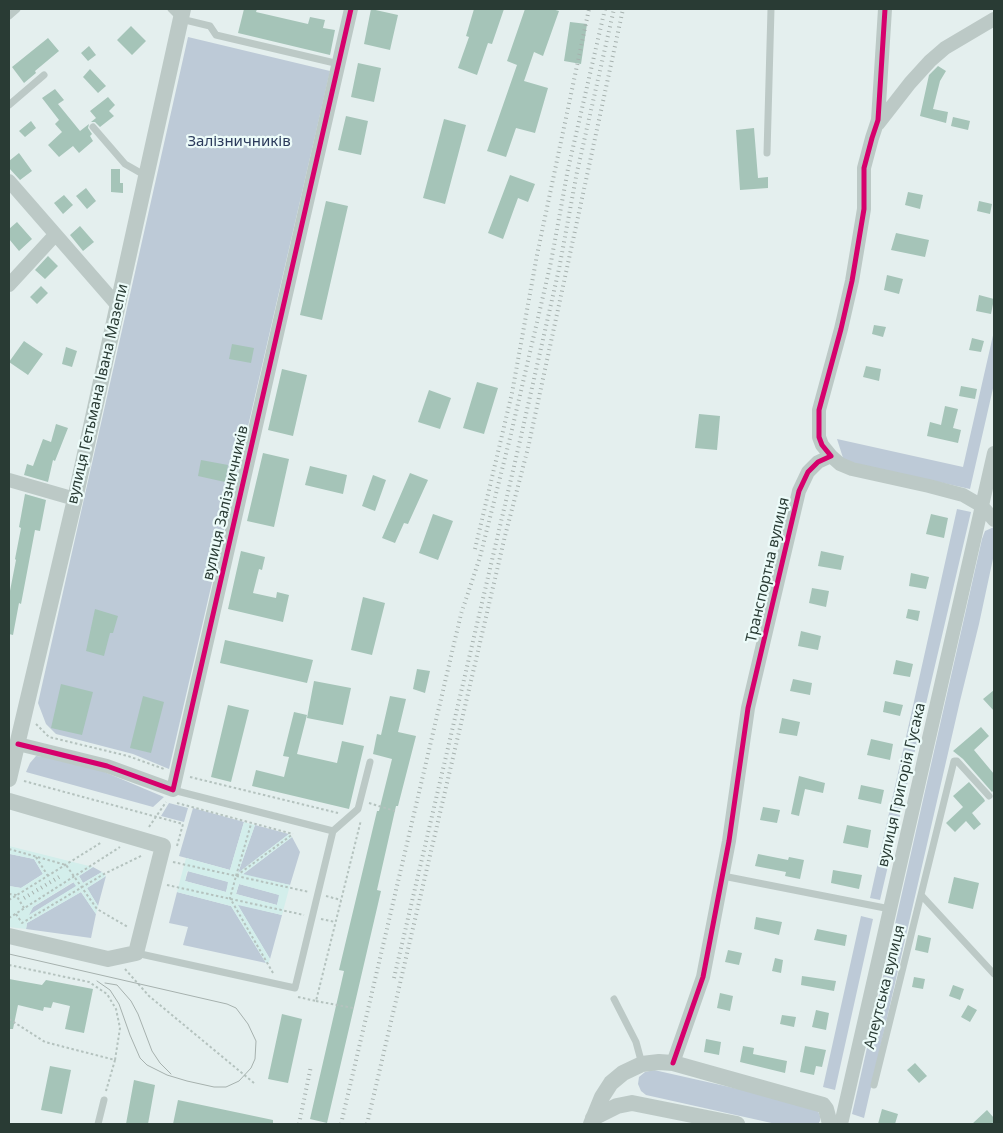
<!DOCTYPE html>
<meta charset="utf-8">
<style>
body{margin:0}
#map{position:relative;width:1003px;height:1133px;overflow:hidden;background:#e4efee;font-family:"Noto Sans",sans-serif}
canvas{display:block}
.frame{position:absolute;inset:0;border:10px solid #293b34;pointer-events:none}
</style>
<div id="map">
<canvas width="1003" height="1133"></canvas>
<div class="frame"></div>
</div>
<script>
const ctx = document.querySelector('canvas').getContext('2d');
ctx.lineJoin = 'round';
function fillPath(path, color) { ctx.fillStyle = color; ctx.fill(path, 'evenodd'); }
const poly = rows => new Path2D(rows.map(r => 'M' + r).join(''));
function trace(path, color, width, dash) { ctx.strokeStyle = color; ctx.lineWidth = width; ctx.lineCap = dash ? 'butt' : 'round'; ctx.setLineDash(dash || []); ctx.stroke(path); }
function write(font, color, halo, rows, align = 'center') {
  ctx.font = font + ' "Noto Sans",sans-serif'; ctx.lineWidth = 4.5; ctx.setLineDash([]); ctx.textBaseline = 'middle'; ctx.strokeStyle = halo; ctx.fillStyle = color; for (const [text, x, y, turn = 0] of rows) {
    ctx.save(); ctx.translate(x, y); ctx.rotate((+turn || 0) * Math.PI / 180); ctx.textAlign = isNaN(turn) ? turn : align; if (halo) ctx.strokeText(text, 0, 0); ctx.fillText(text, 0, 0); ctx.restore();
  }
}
fillPath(poly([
 [188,37,330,71,169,769,133,754,56,734,46,724,38,703],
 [994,331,994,384,970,489,844,461,837,439,963,467],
 [957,509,971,512,880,900,870,898],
 [994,527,994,554,979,624,960,701,864,1118,852,1114,982,539,985,531],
 [36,756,48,757,95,768,164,797,153,807,26,772,30,763],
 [169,803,188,808,184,822,161,816],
 [193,808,244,822,230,870,179,856],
 [255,825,289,834,238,873],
 [292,837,300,852,290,885,242,875],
 [10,854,34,859,43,874,21,888,9,886],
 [93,867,102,872,83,883,79,876],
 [188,871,229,882,226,892,185,881],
 [106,876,98,906,87,888],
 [74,882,77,886,28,916,33,907],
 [239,884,280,895,277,905,236,894],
 [81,892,96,914,91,938,26,929,27,923],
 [177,892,231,906,266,963,183,945,188,927,169,923],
 [237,904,282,915,270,959],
 [861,916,873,919,835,1090,823,1087],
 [654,1070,805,1104,818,1111,820,1116,820,1121,818,1124,776,1124,646,1095,641,1091,638,1084,639,1077,645,1072]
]), '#bdcad7');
fillPath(poly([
 [244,822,255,825,238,873,289,834,292,837,243,874,290,885,282,915,238,905,270,959,268,964,266,963,231,906,177,892,186,858,230,870],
 [187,871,228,882,226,892,185,881],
 [239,884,279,895,277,905,236,894],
 [9,846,93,867,79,876,83,883,102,872,106,876,87,888,98,906,96,914,81,892,27,923,26,929,9,927,9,886,21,888,43,874,34,859,10,854,9,858],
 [73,882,76,886,29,915,33,907]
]), '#d3eeeb');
fillPath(poly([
 [244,9,257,9,256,12,308,24,310,17,325,20,323,28,335,30,330,55,238,33],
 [371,9,398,15,390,50,364,44],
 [474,9,504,9,492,44,488,43,477,75,458,68,469,37,466,36],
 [525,9,552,9,559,11,543,56,534,52,524,81,548,88,535,133,516,128,506,157,487,151,517,65,507,61],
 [570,22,587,24,581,64,564,61],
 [131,26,146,41,132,55,117,40],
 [48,38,59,51,35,71,36,73,24,83,12,67],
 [89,46,96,55,88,61,81,53],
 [358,63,381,68,374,102,351,97],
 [938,66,946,71,940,81,933,109,948,112,946,123,920,116,929,75],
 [90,69,106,86,98,93,83,77],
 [55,89,64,100,58,104,80,131,89,124,88,128,92,134,90,136,93,141,79,153,73,146,59,157,48,145,62,132,55,124,59,120,42,98],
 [108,97,115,105,109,111,114,116,100,127,95,122,91,122,96,118,90,111],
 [346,116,368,121,361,155,338,150],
 [953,117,970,121,968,130,951,126],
 [444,119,466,125,445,204,423,198],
 [31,121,36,128,25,137,19,131],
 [754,128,758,178,768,177,768,188,740,190,736,130],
 [19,153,32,171,20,180,9,168,9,161],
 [111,169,120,169,120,183,123,183,123,193,111,192],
 [510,175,535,184,528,202,518,198,503,239,488,233],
 [86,188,96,201,87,209,76,196],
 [908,192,923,195,920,209,905,205],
 [64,195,73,205,63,214,54,203],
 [326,201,348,206,322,320,300,315],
 [979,201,992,204,990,214,977,211],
 [17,222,32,239,19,251,9,239,9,229],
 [80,226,94,242,83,251,70,235],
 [896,233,929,240,925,257,891,250],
 [48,256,58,266,45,279,35,270],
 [887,275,903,279,899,294,884,290],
 [41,286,48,293,37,304,30,297],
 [979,295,994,299,991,314,976,311],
 [874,325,886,327,883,337,872,334],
 [972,338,984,341,981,352,969,350],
 [24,341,43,354,28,375,9,362],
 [232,344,254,348,251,363,229,359],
 [66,347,77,351,72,367,62,364],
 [866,366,881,369,879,381,863,377],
 [282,369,307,375,293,436,268,430],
 [477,382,498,388,484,434,463,428],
 [961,386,977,389,975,399,959,396],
 [429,390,451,398,440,429,418,422],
 [945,406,958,409,953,428,961,430,958,443,927,436,930,422,941,425],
 [699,414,720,416,717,450,695,448],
 [56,424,68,428,55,461,53,460,48,482,24,475,27,464,33,466,43,439,51,442],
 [263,453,289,459,274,527,247,521],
 [201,460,228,465,225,482,198,476],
 [310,466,347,475,343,494,305,485],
 [410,473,428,480,408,524,404,523,395,543,382,538],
 [373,475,386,480,375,511,362,506],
 [25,494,46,500,40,531,35,530,21,604,19,603,13,635,9,634,9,596,16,560,15,559,21,528,19,527],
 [433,514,453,521,438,560,419,553],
 [931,514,948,518,944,538,926,534],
 [241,551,265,557,262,570,259,569,253,593,276,598,277,592,289,595,283,622,228,609],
 [821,551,844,556,841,570,818,566],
 [911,573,929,577,926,589,909,586],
 [812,588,829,591,826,607,809,603],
 [363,597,385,603,372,655,351,650],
 [95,609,118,616,113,633,110,633,104,656,86,651],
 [908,609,920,611,918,621,906,618],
 [801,631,821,636,818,650,798,646],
 [225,640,313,660,307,683,220,663],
 [896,660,913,664,910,677,893,674],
 [417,669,430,671,425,693,413,689],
 [793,679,812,683,810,695,790,691],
 [314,681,351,688,343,725,307,718],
 [61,684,93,692,82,735,51,728],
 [994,690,994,711,983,699],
 [143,696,164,702,151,753,130,748],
 [390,696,406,699,398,732,416,736,398,806,396,806,377,890,381,891,327,1123,310,1119,344,971,339,970,377,811,379,811,392,759,373,754,377,734,381,735],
 [885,701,903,705,900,716,883,712],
 [228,705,249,710,231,782,211,777],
 [294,712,307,715,297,754,337,763,342,741,364,746,349,809,252,786,256,770,284,777,289,757,283,756],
 [782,718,800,722,797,736,779,733],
 [981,727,989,736,974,750,994,774,994,790,992,792,963,759,953,751],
 [871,739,893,744,890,760,867,755],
 [799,776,825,783,823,793,805,789,799,816,791,814],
 [969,782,984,799,985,801,972,813,981,824,974,830,966,821,955,832,946,823,963,807,953,796],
 [861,785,884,790,881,804,858,799],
 [763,807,780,810,777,823,760,820],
 [847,825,871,830,868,848,843,843],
 [758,854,788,860,789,857,804,860,800,879,785,876,786,872,755,866],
 [833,870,862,875,859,889,831,883],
 [954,877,979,883,973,909,948,903],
 [756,917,782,922,779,935,754,929],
 [817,929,847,935,845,946,814,940],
 [918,935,931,938,928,953,915,950],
 [728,950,742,953,739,965,725,962],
 [775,958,783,960,781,973,772,971],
 [802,976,836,981,834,991,801,985],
 [914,977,925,979,923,989,912,987],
 [9,979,42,985,46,980,93,989,84,1033,65,1029,70,1006,53,1002,51,1008,44,1007,43,1011,18,1005,13,1029,9,1029],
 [953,985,964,989,960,1000,949,996],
 [720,993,733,996,730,1011,717,1008],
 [968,1005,977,1010,970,1022,961,1017],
 [816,1010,829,1013,826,1030,812,1027],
 [282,1014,302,1019,288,1083,268,1079],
 [782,1015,796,1017,794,1027,780,1024],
 [706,1039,721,1042,719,1055,704,1052],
 [743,1046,754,1048,753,1054,787,1061,785,1073,740,1062],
 [805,1046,826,1050,822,1067,816,1066,814,1075,800,1072],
 [915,1063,927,1076,919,1083,907,1070],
 [50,1066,71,1070,62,1114,41,1110],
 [134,1080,155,1085,148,1124,126,1124],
 [178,1100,273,1120,273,1124,173,1124],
 [882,1109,898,1114,895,1124,878,1124],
 [987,1110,994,1118,994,1124,972,1124]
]), '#a5c4b8');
trace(poly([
 [36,724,49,737,128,756,164,769],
 [190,777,338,813],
 [24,781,183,824,177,846],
 [177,803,293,834],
 [369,803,395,811],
 [149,827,166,802],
 [9,849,66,865,97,909,128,927],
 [36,857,48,876],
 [173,862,309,892],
 [236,876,251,824],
 [167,885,304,915],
 [9,894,16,895,24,908],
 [326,896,341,900],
 [9,900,102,842],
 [16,914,22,923,104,874,143,855],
 [9,918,120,847],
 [321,919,335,922],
 [9,965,89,982,107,994,116,1009,120,1028,115,1060],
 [125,969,149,996,254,1083],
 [273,973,230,898,236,876,293,834],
 [298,997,316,1001,361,820],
 [316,1001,353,1008],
 [9,1019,45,1042,115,1060,106,1091]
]), '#b4c2be', 2, [2.5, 2.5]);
trace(poly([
 [171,9,181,19,210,26,216,35,339,64],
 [9,16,17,9],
 [9,105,44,75],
 [93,127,125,164,146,176],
 [767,153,771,9],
 [173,790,333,831],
 [723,876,890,909],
 [922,896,994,974],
 [136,953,295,988,333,831,358,809,370,762],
 [614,999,636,1042,642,1064],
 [874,1085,954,761,957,761,989,796],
 [98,1124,104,1100]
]), '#bcc9c6', 7);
trace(poly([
 [878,124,910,83,930,61,945,48,994,19],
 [9,181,118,306],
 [9,285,55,235],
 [831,456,840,464,852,469,929,486,963,495,982,506,994,520],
 [9,480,75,499],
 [18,744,107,766,173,790,351,9],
 [673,1063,703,977,729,841,748,708,799,491,808,472,818,462,831,456,822,445,819,437,819,410,841,329,852,281,864,209,864,168,872,138,878,120,885,9],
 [841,1124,994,453]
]), '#bcc9c6', 14);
trace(poly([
 [9,779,75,499,183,9],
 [9,801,163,846,136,953,108,959,9,936],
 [593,1118,617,1106,632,1103,737,1124],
 [591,1124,602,1097,611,1083,623,1073,642,1064,659,1062,673,1063,823,1105,826,1109,830,1124]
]), '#bcc9c6', 16);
trace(poly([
 [9,954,227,1004,236,1008,248,1024,256,1041,255,1059,251,1068,239,1081,226,1087,214,1087,187,1081,167,1075,147,1065,140,1058,130,1035,119,1004,110,990,97,981],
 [105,983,117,985,131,1001,138,1014,152,1051,160,1063,171,1074]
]), '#a6b1ae', 1);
trace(poly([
 [475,549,512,393,537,255,589,9],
 [24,898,59,877],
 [394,978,519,445,559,269,577,172,614,9],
 [299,1124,311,1066],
 [341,1124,461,614,480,557,510,438,551,262,568,169,605,9],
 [367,1124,505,536,528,448,623,9]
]), '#a6b1ae', 4, [1, 4]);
trace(poly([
 [18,744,107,766,173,790,351,9],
 [673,1063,703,977,729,841,748,708,799,491,808,472,818,462,831,456,822,445,819,437,819,410,841,329,852,281,864,209,864,168,872,138,878,120,885,9]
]), '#d6006c', 5);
write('15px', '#2b3a5b', '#ecfbf9', [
 ["Залізничників",239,142]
]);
write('15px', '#293b34', '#ecfbf9', [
 ["вулиця Гетьмана Івана Мазепи",98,394,-77],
 ["вулиця Залізничників",226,503,-77],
 ["Транспортна вулиця",768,570,-77],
 ["вулиця Григорія Гусака",902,785,-77],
 ["Алеутська вулиця",885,987,-76]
]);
</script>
